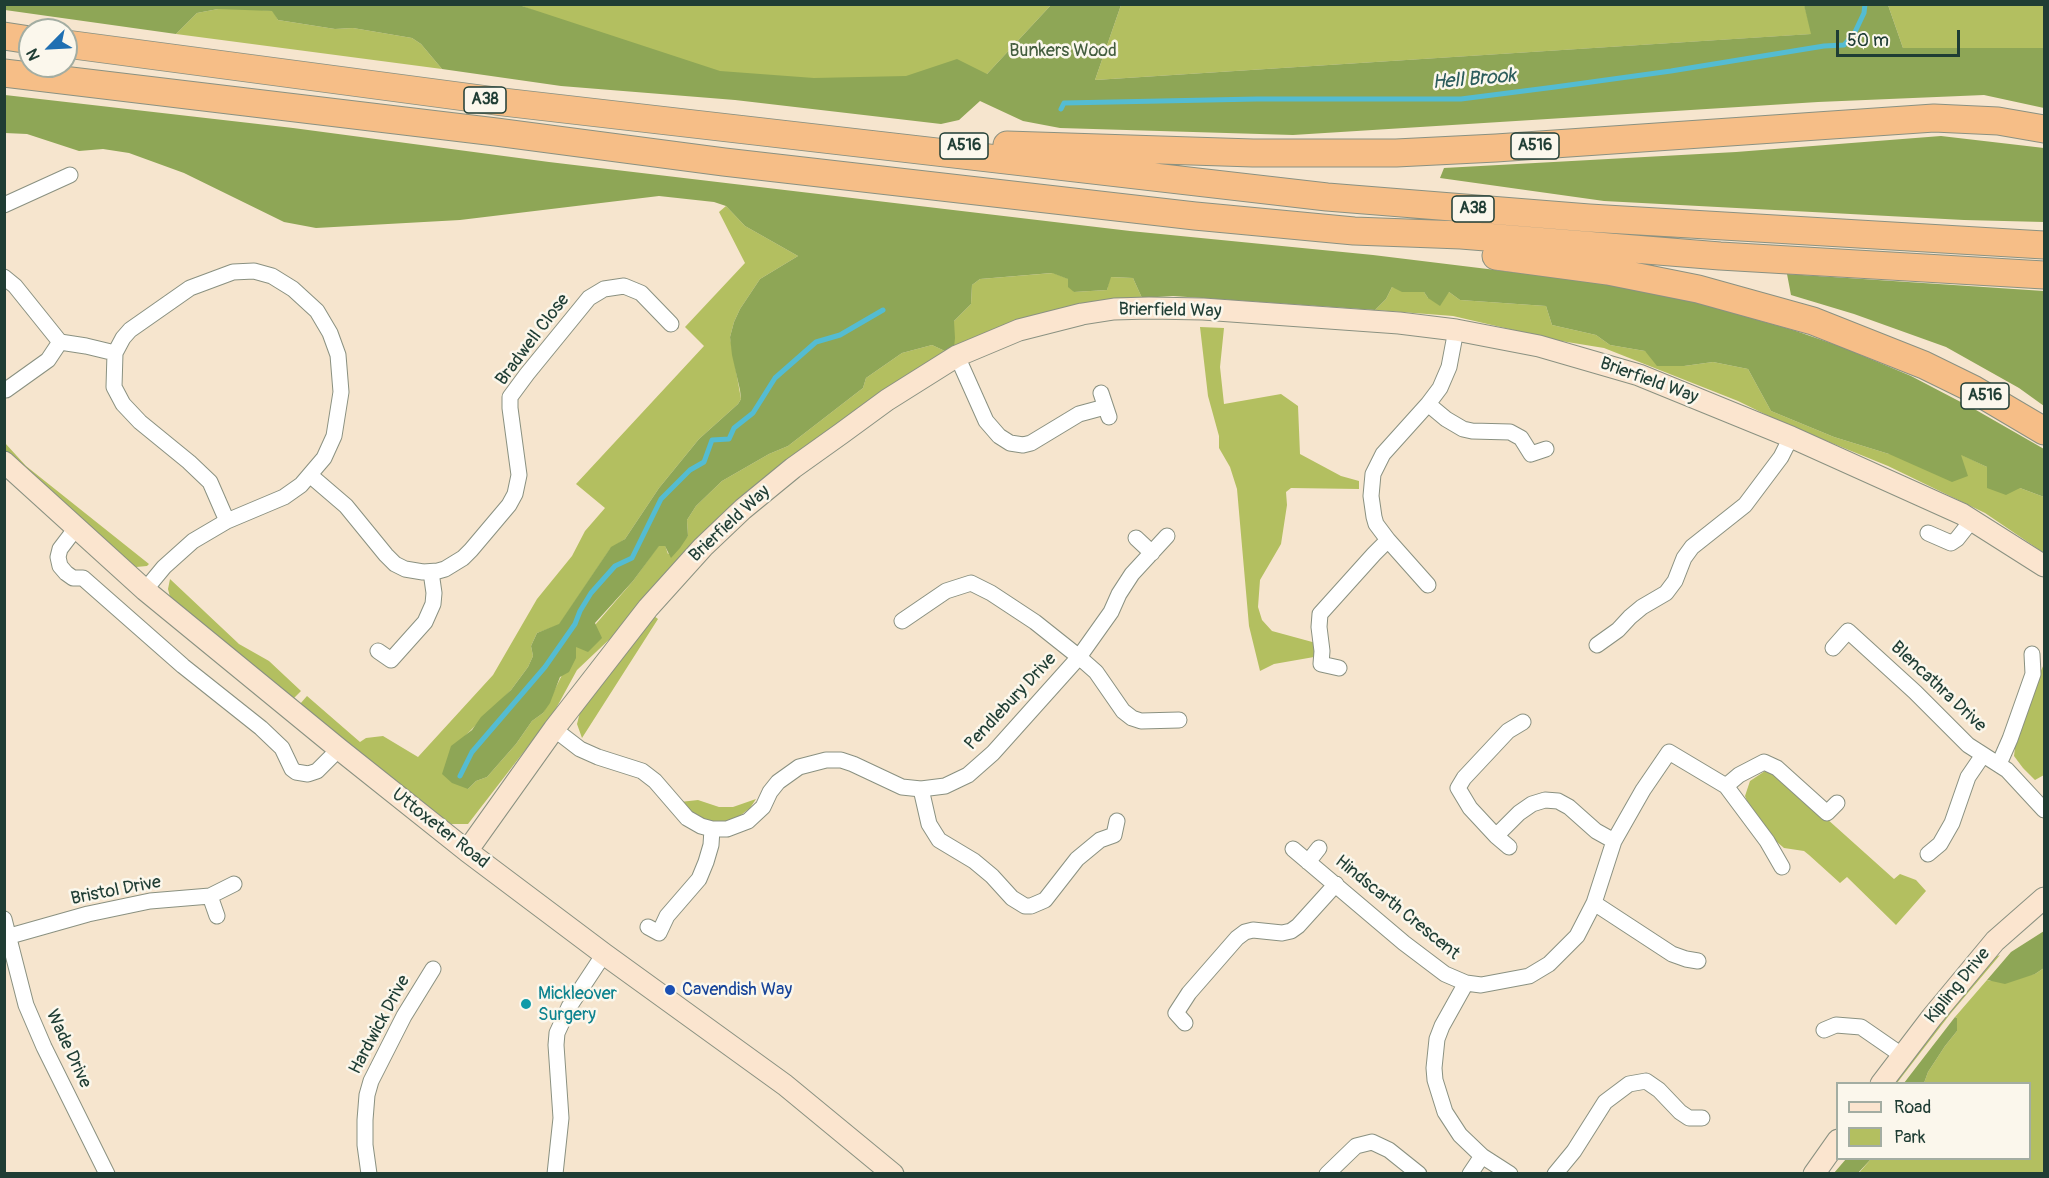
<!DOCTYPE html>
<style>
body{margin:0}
#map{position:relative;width:2049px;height:1178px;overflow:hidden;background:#f6e5ce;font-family:Pangolin,sans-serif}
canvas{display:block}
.frame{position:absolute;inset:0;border:6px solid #1f3d34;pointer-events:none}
.legend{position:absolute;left:1836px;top:1082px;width:195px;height:78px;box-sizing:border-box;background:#fbf7ec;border:2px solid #a3ada2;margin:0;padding:8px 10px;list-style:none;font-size:18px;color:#1f3d34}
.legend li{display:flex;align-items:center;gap:12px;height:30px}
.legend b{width:30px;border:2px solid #a3ada2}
.north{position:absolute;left:18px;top:18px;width:60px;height:60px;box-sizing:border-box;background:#fbf7ec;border:2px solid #a3ada2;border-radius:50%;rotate:246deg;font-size:16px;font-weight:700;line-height:24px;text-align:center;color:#1f3d34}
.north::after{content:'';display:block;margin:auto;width:21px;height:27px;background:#1f6fb2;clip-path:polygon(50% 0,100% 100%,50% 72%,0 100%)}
.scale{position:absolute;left:1836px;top:30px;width:124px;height:27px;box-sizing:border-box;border:3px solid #1f3d34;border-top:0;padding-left:8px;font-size:18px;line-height:21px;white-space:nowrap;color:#1f3d34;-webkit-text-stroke:4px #fbf7ec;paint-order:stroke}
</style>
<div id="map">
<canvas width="2049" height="1178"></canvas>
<div class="frame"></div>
<ul class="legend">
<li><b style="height:8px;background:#fbe5cf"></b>Road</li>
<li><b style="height:16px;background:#b3bf60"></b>Park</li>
</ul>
<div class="north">N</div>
<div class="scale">50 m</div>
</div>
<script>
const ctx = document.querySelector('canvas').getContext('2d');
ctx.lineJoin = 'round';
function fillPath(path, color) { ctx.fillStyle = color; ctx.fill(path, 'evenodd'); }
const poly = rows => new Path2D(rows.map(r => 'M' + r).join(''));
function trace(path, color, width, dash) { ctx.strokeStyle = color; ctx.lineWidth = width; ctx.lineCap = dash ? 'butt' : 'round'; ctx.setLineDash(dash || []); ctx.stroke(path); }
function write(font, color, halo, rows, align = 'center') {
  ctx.font = font + ' Pangolin,sans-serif'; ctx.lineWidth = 5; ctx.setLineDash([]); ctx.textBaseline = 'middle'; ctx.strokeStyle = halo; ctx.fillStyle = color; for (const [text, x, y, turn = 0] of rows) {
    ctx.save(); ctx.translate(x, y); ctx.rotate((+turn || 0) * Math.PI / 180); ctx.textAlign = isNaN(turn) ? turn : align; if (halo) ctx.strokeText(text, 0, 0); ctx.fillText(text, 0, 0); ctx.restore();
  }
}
fillPath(poly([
 [1804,4,1812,34,1095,80,1121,5],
 [519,5,1051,5,987,74,824,97,715,79],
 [1888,5,2044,5,2044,48,1903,48],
 [240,8,273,11,278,20,335,29,353,28,412,38,421,44,442,69,176,34,197,13,218,9],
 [726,206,745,226,798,256,760,279,740,309,734,322,730,337,741,399,738,404,699,439,659,488,625,539,610,549,559,625,537,633,531,646,533,656,528,667,511,690,464,737,468,789,476,781,487,777,516,744,532,721,543,713,576,647,633,581,659,545,665,545,668,554,688,536,687,520,696,506,722,481,769,454,788,446,863,388,866,378,902,353,932,345,947,352,893,387,634,616,577,670,553,714,468,824,451,824,440,819,300,704,307,696,360,742,366,738,383,736,418,757,493,675,537,599,572,556,585,531,605,508,576,484,704,346,685,327,745,263,719,212],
 [1053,273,1069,279,1074,292,1107,290,1110,277,1133,278,1142,298,954,348,954,321,971,304,972,285,980,279],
 [1392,287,1424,292,1428,298,1449,292,1460,300,1546,306,1552,325,1596,335,1610,345,1645,351,1684,366,1713,362,1748,369,1771,411,1834,437,1889,454,1960,454,1987,467,2020,488,2044,497,2044,553,1985,513,1888,466,1785,424,1738,401,1604,348,1561,341,1453,316,1375,310,1386,299],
 [1200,327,1224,328,1220,367,1224,404,1281,394,1298,406,1300,454,1341,476,1359,481,1359,489,1291,488,1286,492,1287,505,1281,544,1260,580,1258,607,1262,620,1272,631,1316,643,1314,657,1274,664,1260,671,1249,626,1237,489,1230,467,1219,448,1219,436,1208,396],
 [5,443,26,466,149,564,147,566,136,567,122,559,5,454],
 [170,579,239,644,269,661,301,691,292,700,171,601,168,589],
 [654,616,658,619,582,738,577,724,580,712],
 [2044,664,2044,775,2035,780,2023,768,2014,756,2018,722],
 [1765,771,1778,775,1894,879,1900,874,1916,880,1926,891,1896,925,1847,877,1840,883,1809,855,1804,851,1784,848,1771,837,1747,801,1745,796,1750,781],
 [756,799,750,808,741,815,730,821,717,823,699,819,680,802,698,800,719,807,733,807],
 [2000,955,1951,1013,1897,1083,1893,1084,1948,1010,1993,958],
 [2044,968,2044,1173,1858,1174,1871,1159,2030,1158,2030,1084,1924,1083,1928,1072,1945,1046,1957,1031,1957,1018,1955,1017,1987,980,1990,981,2035,974]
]), '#b3bf60');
fillPath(poly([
 [5,4,519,5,720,71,814,78,906,76,957,59,987,74,1051,5,1121,5,1095,80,1811,34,1804,5,1888,5,1903,48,2044,48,2044,108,1984,95,1818,102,1293,135,1060,128,1023,121,980,101,959,120,941,124,735,100,561,86,442,69,421,44,412,38,353,28,335,29,278,20,272,11,218,9,197,13,176,34,5,10],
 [5,95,293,128,549,162,1130,231,1373,255,1602,283,1687,300,1793,330,1842,347,1911,376,1976,410,2044,449,2044,497,2020,488,2006,495,1987,488,1987,467,1961,455,1968,476,1952,482,1889,454,1834,437,1771,411,1748,369,1713,362,1684,366,1657,366,1645,351,1610,345,1596,335,1552,325,1546,306,1460,300,1449,292,1440,306,1428,298,1424,292,1402,292,1392,287,1386,299,1375,310,1173,296,1142,298,1133,278,1111,277,1107,290,1074,292,1068,287,1068,279,1052,273,980,279,972,285,971,304,954,321,955,338,954,348,947,352,932,345,902,353,866,378,863,388,788,446,769,454,722,481,696,506,687,520,688,536,680,548,671,558,665,546,659,546,633,581,595,623,602,638,588,652,576,647,576,658,569,672,560,677,550,703,543,713,532,721,516,744,487,777,476,781,468,789,452,783,442,774,451,746,472,730,481,717,511,690,528,667,533,656,531,646,537,633,559,624,611,547,625,539,659,488,699,439,738,404,741,399,740,390,732,355,730,337,734,322,740,309,760,279,798,256,745,226,726,206,714,202,659,196,460,220,316,228,284,222,184,173,129,153,103,149,79,151,27,134,5,133],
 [1941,136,2044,148,2044,222,1964,220,1604,201,1440,178,1444,168,1736,152],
 [1787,274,2044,291,2044,406,2019,388,1946,347,1854,314,1791,295],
 [2044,931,2044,968,2035,974,2005,984,1987,980,2011,952],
 [1955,1017,1957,1018,1957,1031,1945,1046,1928,1072,1924,1083,1904,1083],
 [1846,1159,1846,1158,1871,1159,1858,1173,1834,1173]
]), '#8ea656');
trace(poly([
 [1061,109,1064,103,1257,99,1461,99,1555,87,1671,71,1824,46,1844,45,1854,34,1864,13,1865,4],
 [460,776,472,752,545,667,575,624,580,611,591,593,615,566,632,558,661,499,690,470,704,462,712,440,729,439,734,428,753,413,775,378,816,342,840,335,883,310]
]), '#54bcd2', 5);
const street = poly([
 [4,205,70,175],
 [4,277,15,286,60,342,86,346,115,353],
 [1456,330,1449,367,1440,388,1428,404,1446,419,1463,429,1472,431,1510,432,1521,438,1531,454,1546,449],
 [957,356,986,421,999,436,1010,443,1023,445,1031,443,1079,414,1105,407],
 [6,390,48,360,60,342],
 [1101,393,1109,417],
 [311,476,346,506,386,555,395,564,405,569,423,572,438,571,445,569,463,558,471,550,509,505,515,494,519,475,510,408,510,397,527,374,589,298,604,289,624,286,641,293,671,324],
 [76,528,60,549,58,557,60,566,66,573,73,578,83,578,183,666,261,728,282,748,292,769,296,772,308,774,317,771,339,749],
 [1928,533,1951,543,1957,539,1972,520],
 [1136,538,1152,553],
 [1388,540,1428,585],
 [145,590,164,567,193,541,227,521,284,497,301,485,324,458,334,436,341,392,338,355,330,333,317,311,293,289,272,276,254,271,233,272,190,288,130,330,123,338,115,353,114,387,123,404,140,422,189,462,210,482,227,521],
 [902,621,946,591,971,583,991,593,1035,622,1079,657,1096,672,1123,711,1132,718,1141,721,1179,720],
 [1597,645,1618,630,1630,617,1642,607,1666,593,1675,581,1684,558,1692,547,1745,505,1781,457,1791,437],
 [1833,648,1848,631,1915,692,1968,745,2007,770,2044,810],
 [378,651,391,660,425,622,433,604,434,593,431,572],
 [1339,668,1321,664,1322,651,1319,627,1320,614,1374,554,1388,540,1376,524,1374,517,1371,496,1373,474,1383,454,1428,404],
 [554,729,580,749,598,757,642,771,655,781,687,818,701,826,712,829,727,829,748,821,763,807,770,792,778,782,799,767,826,760,841,760,853,764,902,787,921,789,945,786,968,775,993,753,1079,657,1111,612,1119,594,1132,574,1167,536],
 [1999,764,2010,739,2033,674,2032,654],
 [1726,786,1739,775,1764,762,1777,768,1827,813,1837,803],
 [921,789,929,824,939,840,974,861,992,876,1012,898,1025,906,1031,906,1045,900,1077,859,1100,840,1114,835,1117,821],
 [1496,836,1470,808,1458,788,1464,778,1508,731,1523,722],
 [1509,847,1496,836,1519,813,1532,804,1545,800,1558,801,1569,807,1596,831,1614,841],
 [1293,849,1404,943,1445,974,1466,983,1481,985,1529,976,1549,964,1577,936,1594,903,1614,841,1643,790,1669,752,1726,786,1767,841,1782,867],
 [1928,854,1940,844,1952,823,1968,777,1983,755],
 [1308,862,1319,848],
 [210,896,234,884],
 [1594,903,1672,954,1686,959,1698,961],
 [4,919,26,1005,44,1047,107,1174],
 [648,927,659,933,667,916,699,879,706,862,711,845,712,829],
 [10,936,88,914,150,901,210,896,217,916],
 [1466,983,1442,1026,1437,1039,1434,1068,1435,1080,1445,1112,1460,1135,1482,1156,1510,1174],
 [1185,1023,1176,1013,1189,993,1237,938,1245,932,1253,930,1282,933,1291,931,1298,926,1336,884],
 [1824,1030,1836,1025,1861,1027,1903,1056],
 [369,1174,365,1145,365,1120,367,1095,371,1081,404,1016,433,969],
 [555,1174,561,1118,556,1045,557,1033,569,1007,604,954],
 [1327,1174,1356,1146,1372,1142,1389,1150,1419,1174],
 [1470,1174,1482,1156],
 [1555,1174,1574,1151,1605,1102,1629,1084,1646,1081,1659,1090,1680,1112,1689,1118,1702,1118]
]);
const secondary = poly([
 [4,462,145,590,339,749,467,851,604,954,785,1085,893,1174],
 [467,851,554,729,648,608,703,547,743,509,793,468,842,433,887,400,957,356,1019,330,1082,314,1114,309,1149,308,1203,309,1399,323,1456,330,1539,346,1639,375,1791,437,1962,514,2044,566],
 [1881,1084,1932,1017,1995,941,2044,898],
 [1814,1174,1838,1140]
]);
const highway = poly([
 [4,36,30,40],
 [66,44,503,102,1327,197,1589,218,2044,245],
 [4,73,496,132,724,162,1195,216,1354,231,1461,235,1720,256,2044,275],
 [1007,145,1253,153,1396,153,1496,148,1934,118,1998,121,2044,129],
 [1496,256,1608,271,1698,289,1813,321,1924,365,1973,389,2044,431]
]);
trace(street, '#8a9181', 17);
trace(secondary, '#8a9181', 23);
trace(highway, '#8a9181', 29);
trace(street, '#fff', 15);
trace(secondary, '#fbe5cf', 21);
trace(highway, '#f6be87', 27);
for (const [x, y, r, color] of [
 [670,990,6,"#1a4fb4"],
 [526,1004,6,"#0f9aa8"]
]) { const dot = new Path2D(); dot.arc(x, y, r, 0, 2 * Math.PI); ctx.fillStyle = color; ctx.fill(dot); trace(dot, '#fbf7ec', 2); }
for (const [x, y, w] of [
 [485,100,42],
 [964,146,48],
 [1535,146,48],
 [1473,209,42],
 [1985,396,48]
]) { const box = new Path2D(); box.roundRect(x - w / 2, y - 13, w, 26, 4.5); ctx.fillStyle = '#fbf7ec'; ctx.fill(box); trace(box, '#1f3d34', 1.5); }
write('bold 16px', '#1f3d34', null, [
 ["A38",485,100],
 ["A516",964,146],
 ["A516",1535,146],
 ["A38",1473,209],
 ["A516",1985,396]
]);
write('18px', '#445e3f', '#fbf7ec', [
 ["Bunkers Wood",1063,51]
]);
write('18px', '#1f3d34', '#fbf7ec', [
 ["Brierfield Way",1170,311,1],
 ["Bradwell Close",533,340,-53],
 ["Brierfield Way",1649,381,20],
 ["Brierfield Way",730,524,-43],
 ["Blencathra Drive",1938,687,43],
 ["Pendlebury Drive",1011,702,-47],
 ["Uttoxeter Road",440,829,38],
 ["Bristol Drive",116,891,-11],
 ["Hindscarth Crescent",1397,908,39],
 ["Kipling Drive",1958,986,-51],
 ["Hardwick Drive",380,1025,-62],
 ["Wade Drive",68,1049,65]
]);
write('18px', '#164399', '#fbf7ec', [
 ["Cavendish Way",682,990]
], 'left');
write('18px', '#0d838f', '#fbf7ec', [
 ["Mickleover",538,994],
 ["Surgery",538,1015]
], 'left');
write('italic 20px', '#2c5d5c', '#fbf7ec', [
 ["Hell Brook",1474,80,-5]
]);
</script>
